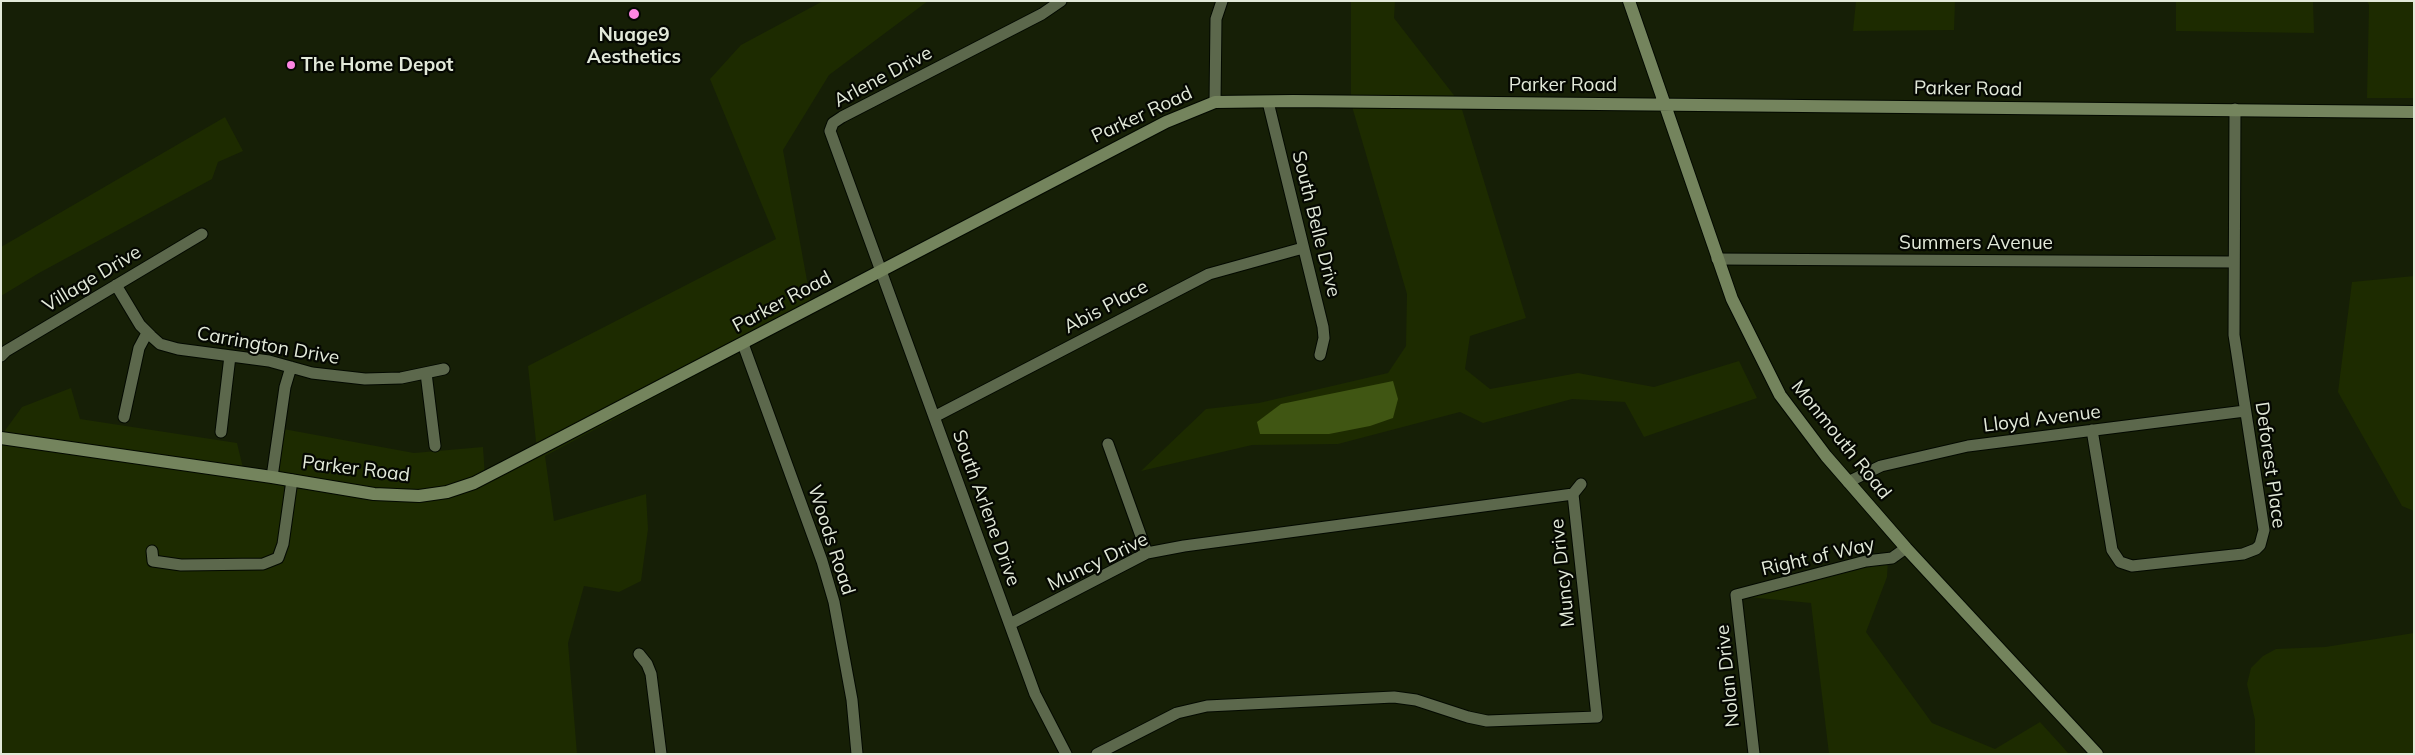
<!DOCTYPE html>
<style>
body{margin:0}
#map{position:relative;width:2415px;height:755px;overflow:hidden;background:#161f06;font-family:Mulish,sans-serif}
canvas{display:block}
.frame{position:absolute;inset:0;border:2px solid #e2e9d9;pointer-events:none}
</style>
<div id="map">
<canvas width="2415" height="755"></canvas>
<div class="frame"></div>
</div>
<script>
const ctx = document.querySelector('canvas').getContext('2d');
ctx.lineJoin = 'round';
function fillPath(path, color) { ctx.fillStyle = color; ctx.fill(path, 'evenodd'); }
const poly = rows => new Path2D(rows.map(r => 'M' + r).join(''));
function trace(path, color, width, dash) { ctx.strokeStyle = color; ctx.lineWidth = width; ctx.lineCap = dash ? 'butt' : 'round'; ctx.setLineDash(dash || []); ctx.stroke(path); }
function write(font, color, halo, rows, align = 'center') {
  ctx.font = font + ' Mulish,sans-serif'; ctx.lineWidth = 4.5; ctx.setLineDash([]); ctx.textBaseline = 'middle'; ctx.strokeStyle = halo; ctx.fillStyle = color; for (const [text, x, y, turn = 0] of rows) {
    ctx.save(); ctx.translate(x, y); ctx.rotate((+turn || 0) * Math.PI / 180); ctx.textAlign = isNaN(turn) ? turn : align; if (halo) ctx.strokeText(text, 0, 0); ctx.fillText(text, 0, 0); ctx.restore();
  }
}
fillPath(poly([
 [823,1,928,1,829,75,783,150,813,313,545,456,554,521,646,494,648,529,641,581,619,592,584,586,568,643,577,754,1,754,1,436,22,407,71,388,80,419,237,443,244,472,270,477,278,428,414,453,483,447,485,477,537,451,528,366,776,239,710,79,741,45],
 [1351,1,1395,1,1394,18,1460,103,1526,318,1470,336,1465,369,1490,389,1578,373,1654,387,1739,361,1757,398,1644,437,1625,402,1572,399,1483,423,1460,412,1338,444,1252,445,1141,471,1206,409,1259,403,1388,373,1406,346,1407,294,1351,103],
 [1856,1,1955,1,1954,30,1853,31],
 [2176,1,2313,1,2314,33,2176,31],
 [2367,1,2414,1,2414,98,2367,98,2369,5],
 [225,117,243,151,218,162,212,179,39,273,1,296,1,247],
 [2414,276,2414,511,2402,506,2338,392,2352,282],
 [1888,560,1887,577,1866,632,1932,723,1995,749,2040,722,2069,754,1829,754,1811,603,1737,596],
 [2414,633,2414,754,2255,754,2255,720,2247,684,2251,668,2263,656,2276,649,2325,647]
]), '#1d2b00');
fillPath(poly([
 [1393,381,1398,399,1393,418,1370,426,1329,434,1260,434,1257,422,1281,404]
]), '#405613');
const street = poly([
 [1061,1,1042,14,842,117,833,123,830,131,1035,694,1066,754],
 [1215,102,1216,19,1222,1],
 [1268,102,1323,327,1324,338,1320,355],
 [1717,259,2234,262],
 [116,285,140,325,151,336,160,344,178,349,269,361,312,373,365,379,401,378,444,369],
 [743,344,822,561,834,602,852,700,857,754],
 [1,356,6,351,202,234],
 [426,373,435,446],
 [124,417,139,348,147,333],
 [934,417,1209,274,1303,248],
 [2092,430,2112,550,2120,562,2132,566,2243,554,2256,549,2260,545,2264,530,2234,335,2235,109],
 [221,432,230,356],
 [1108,444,1147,553],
 [272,477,285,387,291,367],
 [1848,482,1881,466,1968,446,2245,411],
 [1573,494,1597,717],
 [1573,494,1581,484],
 [152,551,153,561,181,565,263,564,278,558,283,544,292,480],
 [1010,624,1147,553,1184,546,1573,494],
 [639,654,647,664,651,674,661,754],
 [1097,754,1177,713,1207,706,1394,697,1416,700,1468,717,1487,721,1597,717],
 [1754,754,1736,595,1866,561,1892,558,1906,548]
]);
const secondary = poly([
 [1629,1,1732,299,1780,395,1826,456,1906,548,2097,754],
 [1,438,272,477,374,494,419,496,447,492,474,483,505,467,1166,122,1215,102,1293,101,2414,112]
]);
trace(street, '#030900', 13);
trace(secondary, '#030900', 14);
trace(street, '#5c684c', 11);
trace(secondary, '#74845d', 12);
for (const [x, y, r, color] of [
 [634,14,6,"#fd86e2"],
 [291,65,5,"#fd86e2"]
]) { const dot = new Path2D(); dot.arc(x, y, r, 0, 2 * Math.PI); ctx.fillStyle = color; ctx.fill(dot); trace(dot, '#050802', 2); }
write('bold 19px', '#e2e9d9', '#050802', [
 ["Nuage9",634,35],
 ["Aesthetics",634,57],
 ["The Home Depot",301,65,"left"]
]);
write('19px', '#e2e9d9', '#050802', [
 ["Arlene Drive",883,77,-28],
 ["Parker Road",1563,85],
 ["Parker Road",1968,89,1],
 ["Parker Road",1142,115,-25],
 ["South Belle Drive",1316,224,76],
 ["Summers Avenue",1976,243],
 ["Village Drive",92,279,-31],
 ["Parker Road",782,302,-28],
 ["Abis Place",1106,307,-28],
 ["Carrington Drive",268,346,10],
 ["Lloyd Avenue",2042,419,-7],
 ["Monmouth Road",1841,440,51],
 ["Deforest Place",2270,465,82],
 ["Parker Road",356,469,7],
 ["South Arlene Drive",986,508,70],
 ["Woods Road",831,540,72],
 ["Right of Way",1818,557,-13],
 ["Muncy Drive",1098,562,-26],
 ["Muncy Drive",1563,573,-96],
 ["Nolan Drive",1728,676,-96]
]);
</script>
